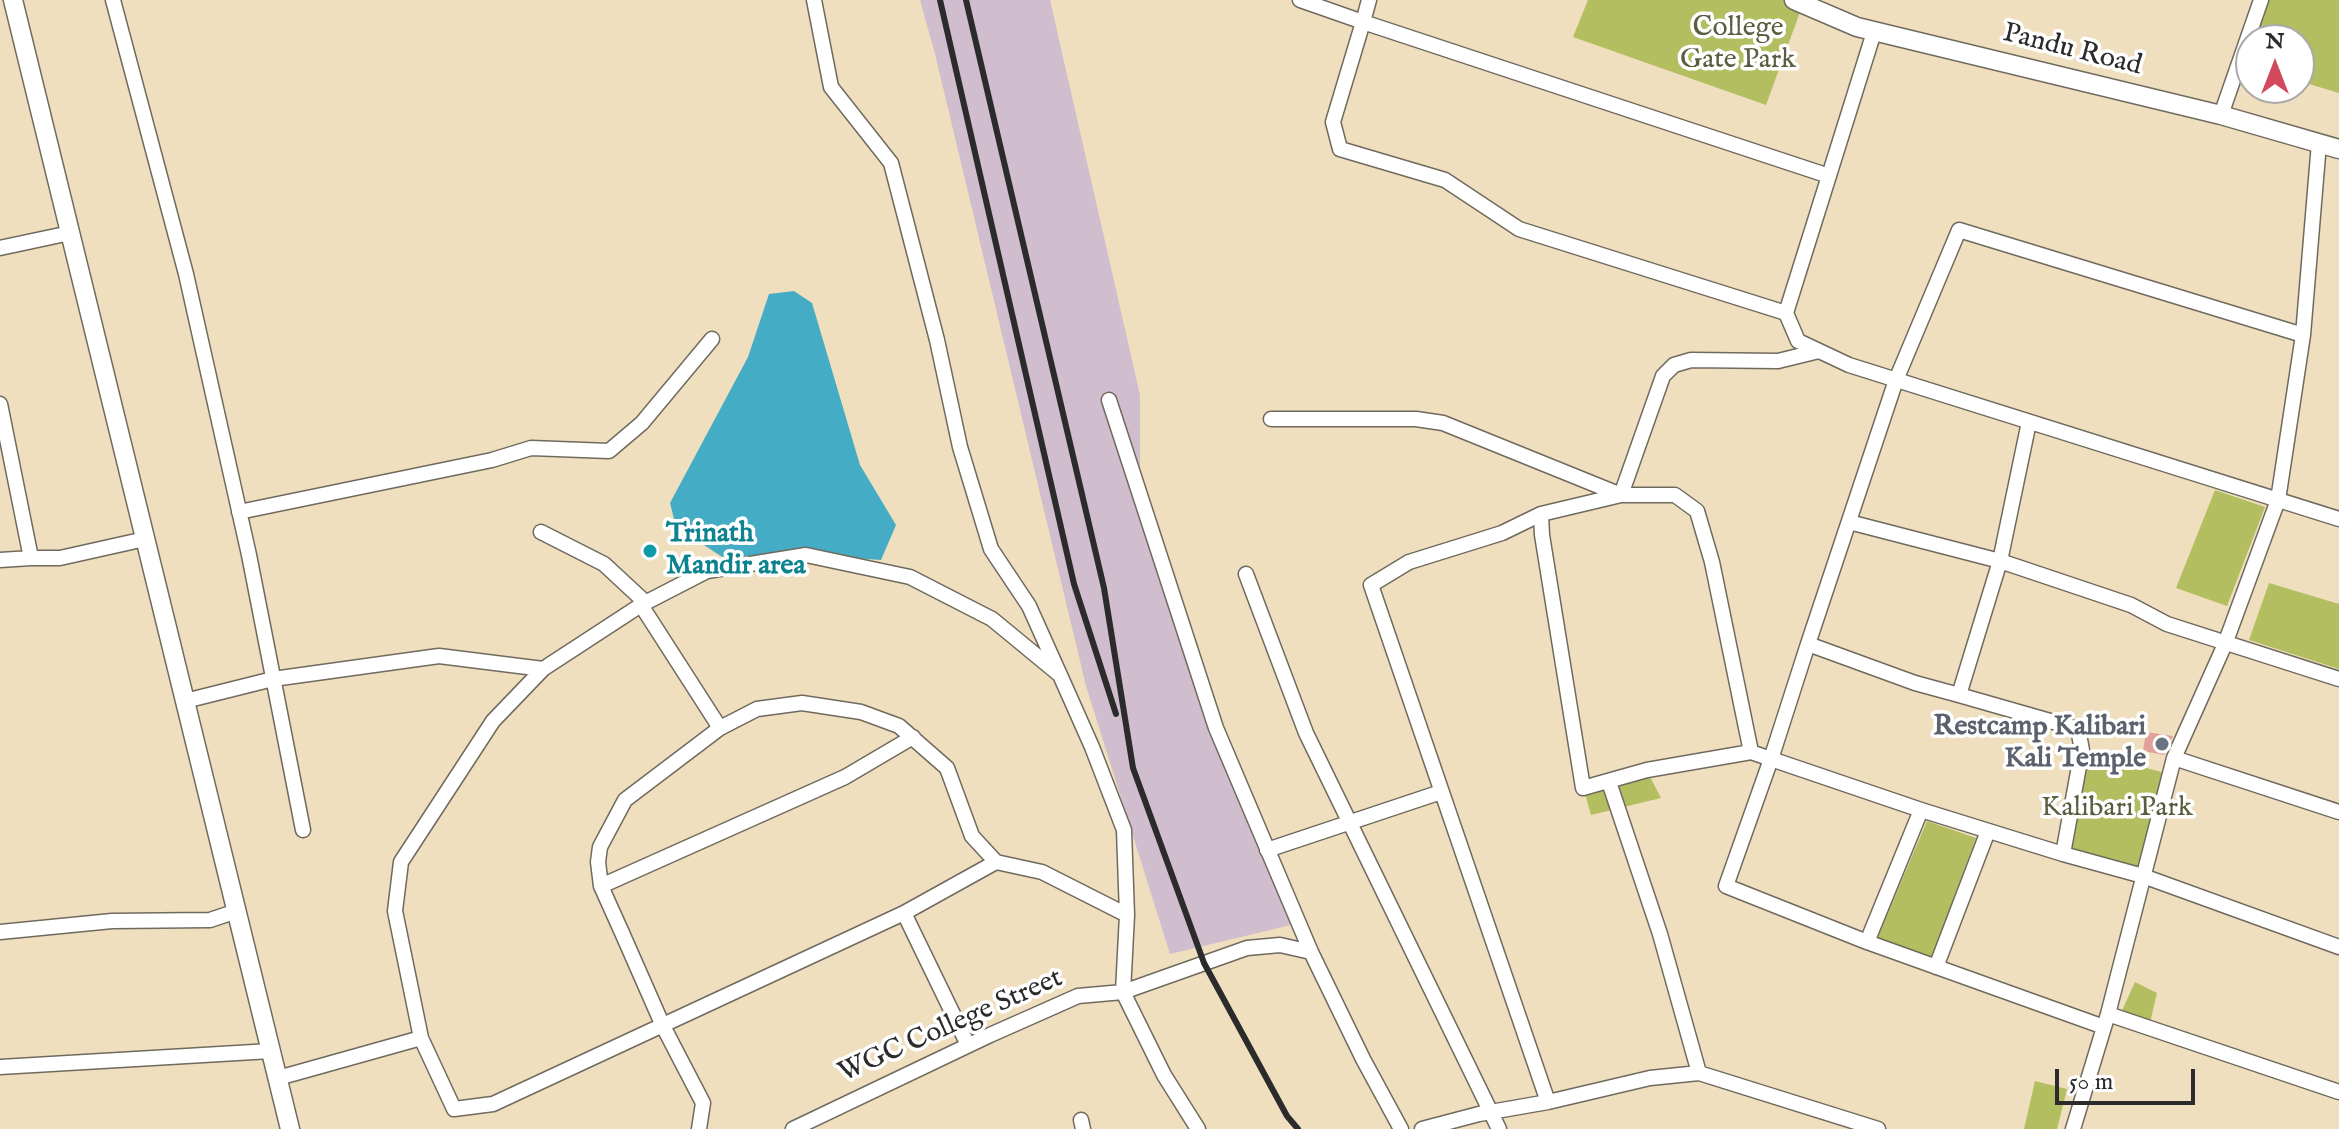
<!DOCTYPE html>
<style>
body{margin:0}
#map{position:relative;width:2339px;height:1129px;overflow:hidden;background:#efdfbe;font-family:"IM FELL English",serif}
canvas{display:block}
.north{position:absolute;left:2235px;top:24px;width:80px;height:80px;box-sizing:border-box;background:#fff;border:2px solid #aaa;border-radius:50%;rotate:0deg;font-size:22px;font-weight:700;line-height:32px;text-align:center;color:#2b2b2b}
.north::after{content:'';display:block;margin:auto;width:28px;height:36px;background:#d1495b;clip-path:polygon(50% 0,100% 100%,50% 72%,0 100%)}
.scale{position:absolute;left:2055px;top:1069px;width:140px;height:36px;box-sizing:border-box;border:4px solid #2b2b2b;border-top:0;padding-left:10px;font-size:24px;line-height:28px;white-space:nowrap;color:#2b2b2b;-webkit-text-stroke:6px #fff;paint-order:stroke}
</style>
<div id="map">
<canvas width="2339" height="1129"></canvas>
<div class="north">N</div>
<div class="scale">50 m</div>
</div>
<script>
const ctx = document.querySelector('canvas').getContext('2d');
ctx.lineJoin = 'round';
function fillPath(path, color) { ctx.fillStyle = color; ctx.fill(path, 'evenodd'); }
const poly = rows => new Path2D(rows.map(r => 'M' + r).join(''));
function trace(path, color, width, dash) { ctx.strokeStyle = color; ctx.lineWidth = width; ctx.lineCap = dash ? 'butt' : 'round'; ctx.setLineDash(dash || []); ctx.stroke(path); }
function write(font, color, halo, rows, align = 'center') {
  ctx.font = font + ' "IM FELL English",serif'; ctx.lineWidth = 7; ctx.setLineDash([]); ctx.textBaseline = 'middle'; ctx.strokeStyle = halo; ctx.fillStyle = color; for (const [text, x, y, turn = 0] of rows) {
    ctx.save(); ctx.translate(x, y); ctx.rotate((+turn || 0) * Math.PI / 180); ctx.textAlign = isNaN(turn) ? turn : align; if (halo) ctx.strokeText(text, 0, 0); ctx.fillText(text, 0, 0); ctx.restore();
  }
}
fillPath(poly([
 [920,0,1050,0,1140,395,1140,503,1291,925,1170,954,1086,686,935,54]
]), '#d0bdcd');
fillPath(poly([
 [1588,0,1794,0,1803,4,1766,105,1573,37],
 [2266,0,2339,0,2339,93,2299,81,2299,40,2251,40,2251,67,2239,63],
 [2215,490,2265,507,2227,606,2176,588],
 [2269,583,2339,604,2339,669,2249,640],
 [2082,750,2172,775,2143,876,2071,855,2073,797],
 [1648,773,1661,798,1591,815,1584,790],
 [1927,821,1976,838,1932,957,1876,941],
 [2135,982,2157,993,2150,1023,2121,1013],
 [2035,1081,2067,1089,2057,1129,2024,1129]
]), '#b2be60');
fillPath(poly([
 [794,291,812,303,860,465,896,525,881,560,806,555,727,560,676,527,670,503,748,357,769,294]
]), '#45acc5');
fillPath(poly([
 [2146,732,2173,736,2164,755,2143,751]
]), '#e1a099');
const minor = poly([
 [113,0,186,274,249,555,303,830],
 [814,0,831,87,891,163,937,340,960,447,991,549,1029,606,1060,675],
 [1300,0,1363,22,1369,0],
 [2221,115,2261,0],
 [1829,176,1363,22,1333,122,1340,149,1445,180,1519,229,1786,313,1798,341,1849,365,2339,519],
 [0,248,70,233],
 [1786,313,1874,32],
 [2303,335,2319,143],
 [1109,400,1216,728,1311,952],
 [0,404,31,558,60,558,145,539],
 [1271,419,1416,419,1443,423,1621,495,1663,376,1674,365,1691,360,1778,361,1819,351],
 [2029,422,2000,561,1959,695,2078,729,2082,750,2063,854,2143,876,2339,947],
 [239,512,492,460,531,448,609,451,642,423,712,339],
 [1541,514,1502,533,1409,562,1371,585,1548,1102],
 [1849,522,2000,561,2131,605,2167,624,2339,679],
 [541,532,604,564,646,603],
 [0,560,31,558],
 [1246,574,1306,733,1499,1129],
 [641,605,707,571,806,555,910,577,992,619,1060,675,1092,747,1124,830,1127,915],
 [1808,644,1771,759,1921,810],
 [543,669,493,721,401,862,395,911,421,1038,454,1109,493,1104,904,913,996,862],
 [1959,695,1915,683,1808,644,1896,380,1959,230,2303,335,2278,500,2225,644,2174,758,2108,1014,2073,1129],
 [185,701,273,679,439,656,543,669,641,605,720,728,625,800,600,847,598,862,601,886,623,935,663,1026,703,1103,699,1129],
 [720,728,757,709,802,703,861,712,899,726,947,768,972,836,996,862,1042,872,1127,915,1123,992,1164,1075,1198,1129],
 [1751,752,1712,562,1697,511,1675,495,1621,495,1541,514,1542,535,1583,788,1647,770,1751,752,1771,759,1726,886,1867,942],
 [2174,758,2339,812],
 [1609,782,1660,934,1699,1073],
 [1267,850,1441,792],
 [2063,854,1921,810,1867,942,2104,1027],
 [601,886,845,777,913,737],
 [904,913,968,1045],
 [0,932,112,921,210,920,237,911],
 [1936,967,1988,831],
 [2108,1014,2339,1092],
 [0,1067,271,1051],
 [278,1078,421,1038],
 [1081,1120,1083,1129],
 [793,1129,990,1035,1078,996,1123,992,1247,948,1280,945,1311,952,1363,1059,1401,1129],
 [1422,1129,1479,1114,1548,1102,1650,1078,1699,1073,1878,1129]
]);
const tertiary = poly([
 [13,0,290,1129],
 [1794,0,1857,27,2221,115,2339,149]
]);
trace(minor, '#706a5e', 17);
trace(tertiary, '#706a5e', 21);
trace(minor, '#fff', 14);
trace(tertiary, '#fff', 18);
trace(poly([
 [940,0,1074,584,1116,714],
 [966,0,1104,588,1133,768,1204,963,1287,1116,1298,1129]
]), '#2b2b2b', 6);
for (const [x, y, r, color] of [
 [650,551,8,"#0f9aa8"],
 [2162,744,8,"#6b7280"]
]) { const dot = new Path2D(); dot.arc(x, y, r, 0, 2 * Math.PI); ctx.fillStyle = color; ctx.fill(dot); trace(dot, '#fff', 3); }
write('28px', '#5a5e3e', '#fff', [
 ["College",1738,29],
 ["Gate Park",1738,61],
 ["Kalibari Park",2117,809]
]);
write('28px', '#2b2b2b', '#fff', [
 ["Pandu Road",2072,51,14],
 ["WGC College Street",951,1027,-24]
]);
write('bold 28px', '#0d838f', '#fff', [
 ["Trinath",666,535],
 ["Mandir area",666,567]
], 'left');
write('bold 28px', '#5b616d', '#fff', [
 ["Restcamp Kalibari",2146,728],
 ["Kali Temple",2146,760]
], 'right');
</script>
